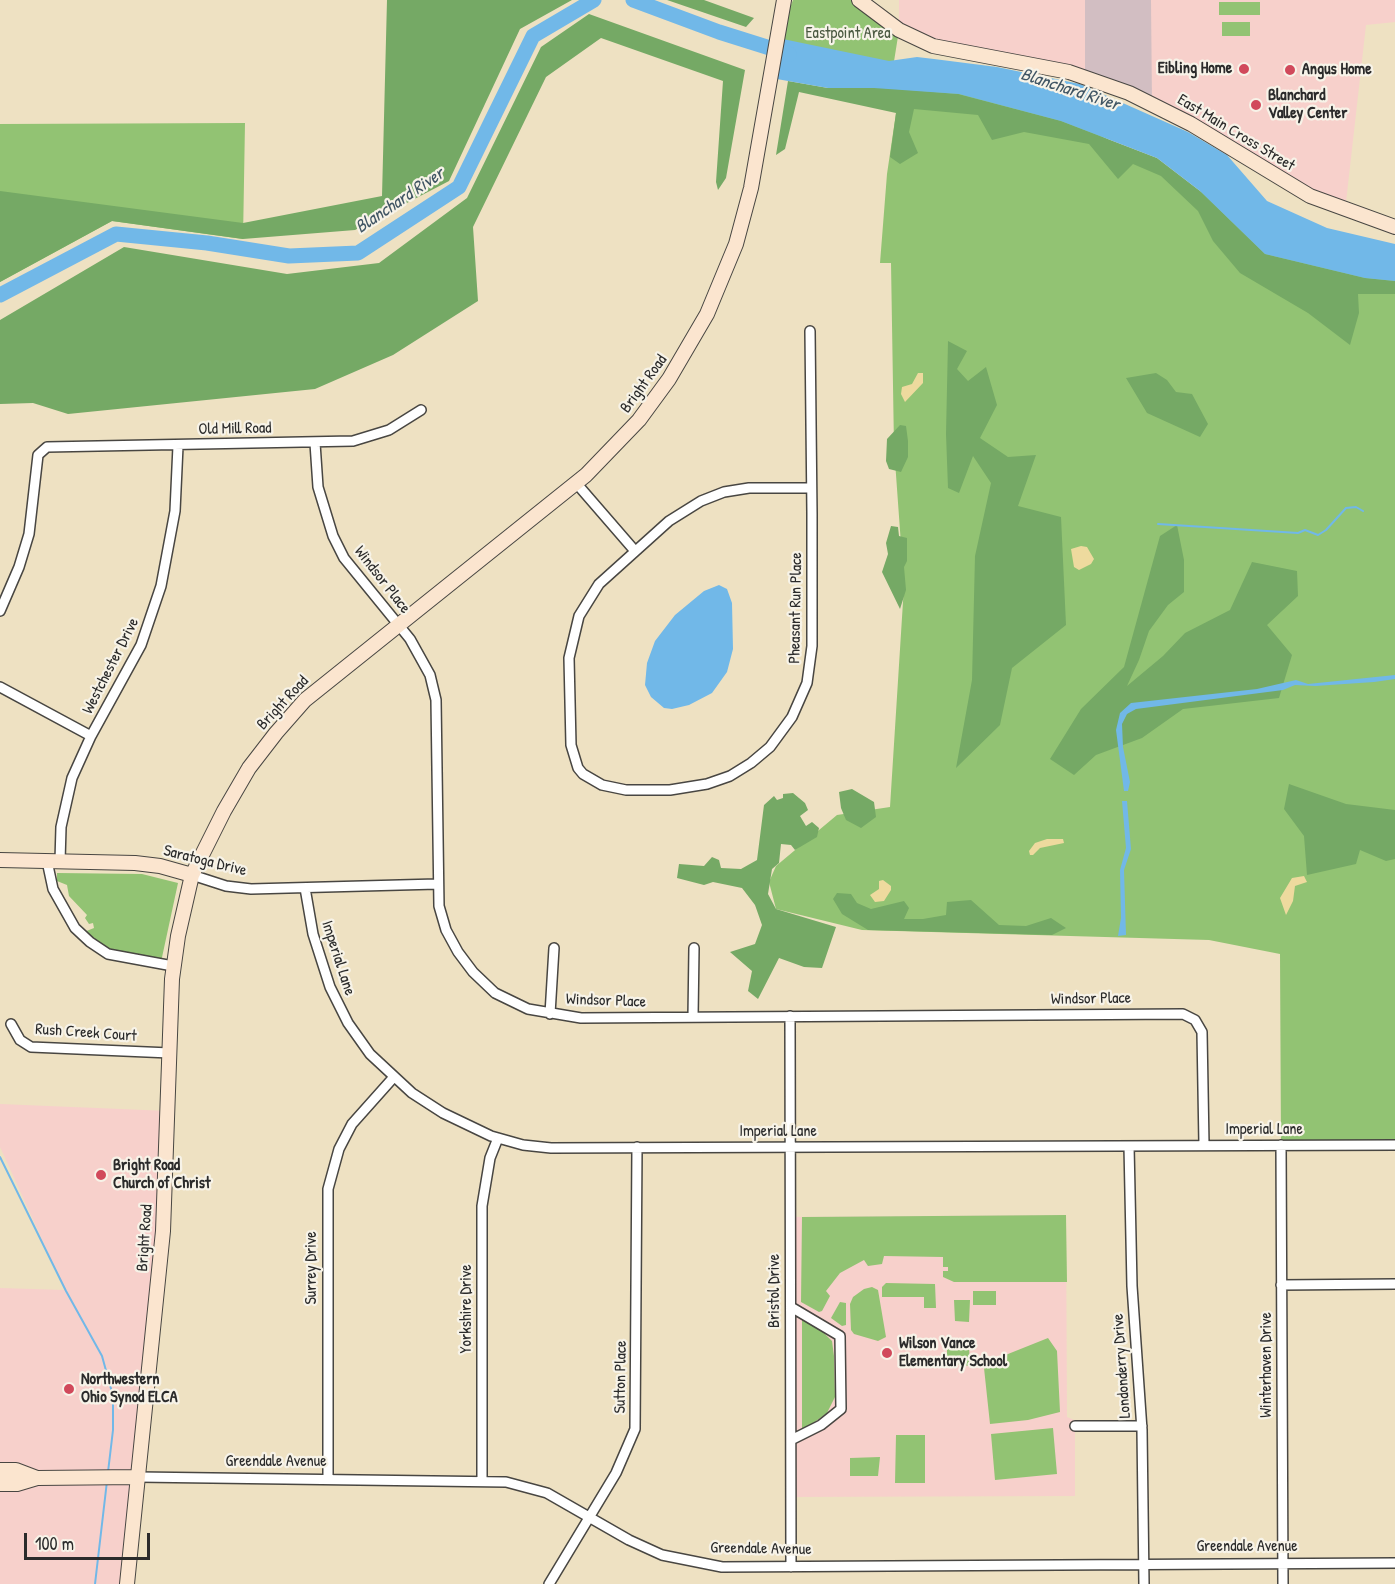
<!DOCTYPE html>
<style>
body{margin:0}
#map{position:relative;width:1395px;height:1584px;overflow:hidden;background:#eee1c2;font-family:"Patrick Hand",sans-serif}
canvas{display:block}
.scale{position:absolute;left:24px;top:1533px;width:126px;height:27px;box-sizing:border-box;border:3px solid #2b2b2b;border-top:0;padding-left:8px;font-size:18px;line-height:21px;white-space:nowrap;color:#2b2b2b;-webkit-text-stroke:4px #f7f3e8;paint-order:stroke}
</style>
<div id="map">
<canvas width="1395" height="1584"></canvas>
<div class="scale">100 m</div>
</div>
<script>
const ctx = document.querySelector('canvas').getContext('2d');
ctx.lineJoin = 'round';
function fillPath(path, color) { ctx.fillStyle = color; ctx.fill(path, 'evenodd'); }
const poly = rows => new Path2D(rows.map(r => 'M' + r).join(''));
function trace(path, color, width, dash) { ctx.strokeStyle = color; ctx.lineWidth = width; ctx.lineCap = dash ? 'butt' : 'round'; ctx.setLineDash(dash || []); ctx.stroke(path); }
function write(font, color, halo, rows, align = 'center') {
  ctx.font = font + ' "Patrick Hand",sans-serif'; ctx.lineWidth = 4.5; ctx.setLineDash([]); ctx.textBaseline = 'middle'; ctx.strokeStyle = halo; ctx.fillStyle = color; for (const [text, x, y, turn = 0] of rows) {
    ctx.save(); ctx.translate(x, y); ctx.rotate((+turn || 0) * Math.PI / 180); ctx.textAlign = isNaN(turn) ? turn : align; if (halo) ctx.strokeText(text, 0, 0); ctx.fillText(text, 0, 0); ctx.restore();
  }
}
fillPath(poly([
 [899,0,1395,0,1395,22,1366,25,1345,211,1129,93,963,54,899,30],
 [0,1104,169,1111,127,1584,0,1584,0,1288,65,1290,0,1147],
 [1066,1215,1067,1417,1074,1420,1075,1426,1075,1496,791,1497,790,1217]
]), '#f7d0cb');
fillPath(poly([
 [1085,0,1151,0,1152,104,1085,76]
]), '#d2bec2');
fillPath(poly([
 [793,0,859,0,899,30,892,74,778,38],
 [1219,2,1260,2,1260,15,1219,15],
 [1222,22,1250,22,1250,36,1222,36],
 [896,75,1023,92,1273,232,1395,265,1395,1145,1281,1145,1280,954,1209,940,862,930,776,909,769,882,776,866,837,815,890,807,904,586,894,447,891,263,880,263,887,174,896,113],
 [245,123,243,239,112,221,0,282,0,124],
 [57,873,142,874,178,883,161,962,112,950,92,939,84,932,94,928,93,923,89,924,85,918,87,915,69,896,67,885,57,881],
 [1066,1215,1067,1282,954,1282,943,1277,943,1271,948,1271,948,1267,943,1267,943,1257,884,1256,882,1264,868,1266,864,1260,840,1273,826,1291,830,1296,822,1311,819,1312,801,1302,802,1217],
 [886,1283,935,1284,936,1308,924,1308,924,1297,882,1297,882,1287],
 [872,1287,878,1290,886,1337,878,1341,854,1334,851,1330,850,1304,853,1297,864,1289],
 [973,1291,996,1291,996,1305,973,1305],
 [954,1300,970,1300,969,1322,955,1321],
 [840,1302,846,1303,846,1325,842,1326,831,1318],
 [802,1318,821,1330,832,1341,834,1356,835,1397,827,1413,805,1429,802,1429],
 [1048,1338,1057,1351,1060,1412,1028,1420,990,1424,984,1368,993,1360],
 [958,1346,969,1346,970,1366,947,1363,947,1349,957,1348],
 [1053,1428,1057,1474,995,1480,991,1434],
 [896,1435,925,1435,925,1483,895,1483],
 [880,1457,878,1476,850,1476,850,1458]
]), '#92c373');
fillPath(poly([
 [387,0,572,0,520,29,449,181,355,230,243,239,112,221,0,282,0,191,243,223,382,196],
 [667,0,704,0,754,18,746,27],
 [589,14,745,70,726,178,718,190,716,182,723,81,601,38,546,77,473,227,478,301,393,355,315,389,68,414,33,403,0,404,0,320,124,247,287,274,379,263,467,198,541,47],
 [788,81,828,88,885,88,958,94,1061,121,1157,158,1200,191,1265,254,1365,278,1395,281,1395,294,1358,294,1359,313,1350,345,1308,313,1240,273,1213,241,1198,211,1161,176,1133,164,1118,179,1089,144,1024,132,992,140,978,115,914,109,909,132,918,153,900,164,890,157,896,113,799,92,785,149,776,155],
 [948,341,967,351,957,369,968,381,986,367,997,405,980,438,1008,457,1036,455,1018,506,1061,517,1066,625,1012,668,1000,725,956,768,972,680,975,556,991,483,973,456,959,493,948,488,946,434],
 [1156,373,1167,380,1176,392,1192,394,1208,424,1200,437,1147,413,1126,378],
 [900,425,906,426,908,441,908,457,901,472,889,469,886,461,887,439],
 [1177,525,1184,560,1184,592,1168,605,1149,631,1139,660,1127,686,1163,656,1185,633,1230,610,1252,562,1297,571,1298,596,1267,625,1292,655,1279,698,1183,709,1142,738,1096,755,1074,775,1050,759,1081,709,1124,667,1160,536],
 [891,526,898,527,899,536,907,538,907,561,904,567,906,590,900,609,882,572,888,554,886,543],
 [1289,784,1346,804,1395,810,1395,859,1386,861,1360,850,1356,864,1307,875,1304,836,1284,809],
 [852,789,874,802,876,817,861,828,846,820,841,808,839,792],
 [793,793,805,803,808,810,800,816,806,826,812,822,819,828,817,837,795,850,791,845,781,844,779,863,772,869,768,894,776,909,836,927,822,968,804,967,779,958,758,999,748,991,752,971,730,952,755,944,762,925,755,905,742,888,713,882,704,885,677,878,679,864,704,866,712,857,719,860,721,868,741,869,757,860,764,805,774,796,777,800,783,798,783,794],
 [837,893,851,894,857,903,871,909,904,901,909,908,904,919,923,919,946,915,947,902,971,900,999,925,1026,926,1051,918,1066,928,1052,935,868,930,842,914,833,899]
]), '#75a965');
fillPath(poly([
 [918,373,923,373,923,383,905,402,901,394,902,387,912,384],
 [1081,546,1087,547,1094,559,1091,564,1079,570,1074,567,1071,549],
 [1047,839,1063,839,1064,843,1040,848,1033,855,1030,855,1029,851,1035,843],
 [1304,876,1307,882,1295,886,1293,901,1286,915,1280,898,1292,878],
 [883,880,891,886,891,890,884,901,875,902,870,895,879,889,879,881]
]), '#eeda9e');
fillPath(poly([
 [778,38,889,61,917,57,934,59,997,67,1080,84,1188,132,1227,155,1267,201,1327,228,1395,244,1395,281,1365,278,1265,254,1200,191,1157,158,1061,121,959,94,874,88,828,88,771,78],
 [719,585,727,589,732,603,733,649,727,672,712,693,689,705,672,709,664,708,651,697,645,685,647,663,655,641,675,615,704,591],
 [1395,675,1395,679,1374,682,1315,686,1295,685,1283,690,1136,709,1127,714,1122,724,1123,747,1130,782,1128,791,1124,791,1116,730,1120,713,1131,703,1257,689,1296,680,1308,684],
 [1122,801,1127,801,1131,849,1124,870,1126,935,1118,936,1121,918,1120,870,1126,848]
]), '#71b8e8');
trace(poly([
 [1158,524,1298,533,1305,530,1318,535,1326,530,1346,508,1356,507,1363,511],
 [0,1157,66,1291,102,1356,113,1396,113,1430,108,1472],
 [95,1584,107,1481]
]), '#71b8e8', 2);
trace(poly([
 [633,0,719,32,789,54],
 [0,295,116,234,207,243,289,256,358,253,459,187,533,36,594,0]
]), '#71b8e8', 15);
const street = poly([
 [810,331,812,514,812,646,807,683,792,717,770,747,751,763,730,776,707,784,670,790,626,790,602,785,583,774,578,768,571,745,569,658,579,616,599,584,669,521,701,501,724,492,749,488,811,488],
 [315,443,318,487,333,536,344,558,410,639,430,675,436,700,439,906,446,930,458,952,473,972,495,993,528,1009,581,1018,1183,1014,1195,1020,1202,1032,1204,1145],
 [577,484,635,551],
 [0,611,19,567,29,534,38,455,47,447,353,441,389,430,421,410],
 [0,687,91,736],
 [47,861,53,889,75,928,90,942,108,954,173,966],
 [60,861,61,827,72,778,91,736,141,645,161,586,175,511,178,446],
 [192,875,226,886,251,889,437,884],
 [305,888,313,934,330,987,348,1023,370,1054,412,1093,443,1113,491,1136,523,1145,551,1148,1395,1145],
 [550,1014,554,948],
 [790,1016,791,1567],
 [693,1017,694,948],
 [11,1024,20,1040,31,1047,170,1053],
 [1281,1145,1283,1584],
 [1129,1146,1132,1286,1142,1430,1144,1584],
 [1281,1285,1395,1284],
 [791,1307,840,1336,841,1409,821,1425,791,1440],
 [1075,1426,1142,1426],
 [138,1477,506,1482,547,1493,629,1540,662,1555,722,1567,1395,1563],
 [328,1479,328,1189,339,1149,352,1124,393,1078],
 [482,1481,482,1206,490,1158,498,1138],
 [549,1584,616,1473,635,1429,637,1147]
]);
const secondary = poly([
 [859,0,899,30,933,46,1069,72,1129,93,1191,124,1310,196,1395,227],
 [0,860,135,863,160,866,192,875],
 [0,1470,16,1470,37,1478],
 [0,1484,17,1484,37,1478,138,1477],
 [127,1584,163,1231,172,979,178,936,192,875,224,811,249,768,276,733,305,700,586,475,639,420,669,379,707,314,736,244,751,188,784,0]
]);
trace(street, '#484642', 12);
trace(secondary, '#484642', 16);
trace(street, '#fff', 9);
trace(secondary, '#fbe5cf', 14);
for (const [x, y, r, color] of [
 [1244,69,6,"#d1495b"],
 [1290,70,6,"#d1495b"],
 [1256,105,6,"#d1495b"],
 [101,1175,6,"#d1495b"],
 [887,1353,6,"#d1495b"],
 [69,1389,6,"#d1495b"]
]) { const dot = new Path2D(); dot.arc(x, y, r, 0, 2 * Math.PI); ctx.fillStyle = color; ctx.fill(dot); trace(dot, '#f7f3e8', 2); }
write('16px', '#4a5941', '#f7f3e8', [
 ["Eastpoint Area",848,34]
]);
write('bold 16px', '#2b2b2b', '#f7f3e8', [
 ["Eibling Home",1232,69,"right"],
 ["Angus Home",1302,70],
 ["Blanchard",1268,96],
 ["Valley Center",1268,114],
 ["Bright Road",113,1166],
 ["Church of Christ",113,1184],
 ["Wilson Vance",899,1344],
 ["Elementary School",899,1362],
 ["Northwestern",81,1380],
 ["Ohio Synod ELCA",81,1398]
], 'left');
write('16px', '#2b2b2b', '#f7f3e8', [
 ["East Main Cross Street",1236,133,31],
 ["Bright Road",644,384,-54],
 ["Old Mill Road",235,429,-1],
 ["Windsor Place",382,580,52],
 ["Pheasant Run Place",796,608,-89],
 ["Westchester Drive",111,666,-63],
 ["Bright Road",283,703,-47],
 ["Saratoga Drive",205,861,14],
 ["Imperial Lane",338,958,72],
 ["Windsor Place",1091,999,-1],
 ["Windsor Place",606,1001,2],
 ["Rush Creek Court",86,1033,4],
 ["Imperial Lane",1264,1130],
 ["Imperial Lane",778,1132],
 ["Bright Road",145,1238,-86],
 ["Surrey Drive",312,1268,-90],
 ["Bristol Drive",775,1291,-90],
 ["Yorkshire Drive",467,1309,-90],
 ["Winterhaven Drive",1267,1365,-90],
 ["Londonderry Drive",1122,1366,-94],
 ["Sutton Place",621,1377,-89],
 ["Greendale Avenue",276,1462],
 ["Greendale Avenue",1247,1547],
 ["Greendale Avenue",761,1549,1]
]);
write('italic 18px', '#405564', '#f7f3e8', [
 ["Blanchard River",1070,90,18],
 ["Blanchard River",400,201,-34]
]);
</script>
